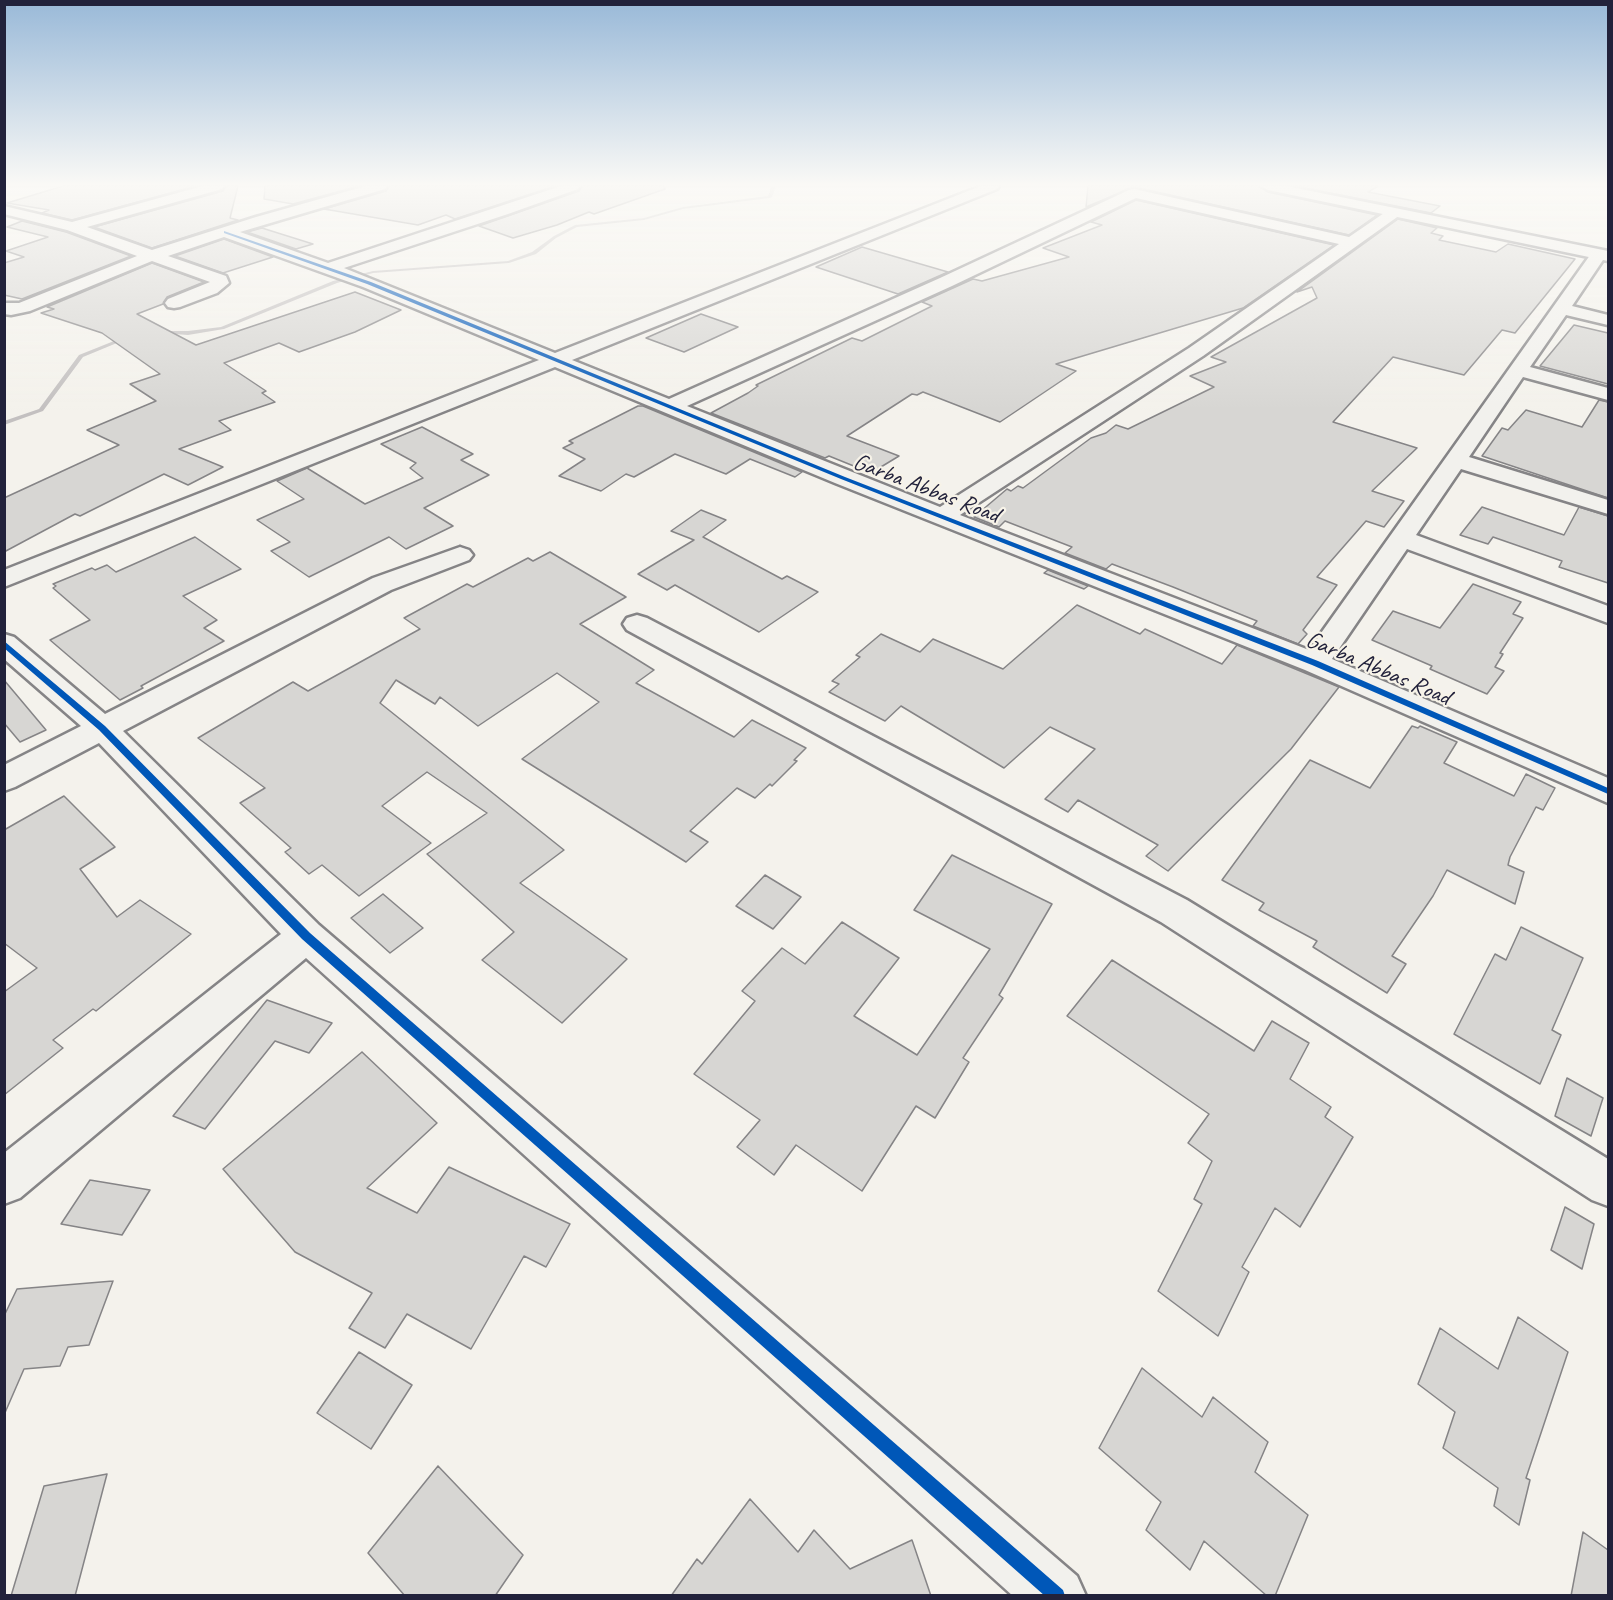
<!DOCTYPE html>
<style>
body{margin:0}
#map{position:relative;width:1613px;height:1600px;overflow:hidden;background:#f4f2ec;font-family:Caveat,sans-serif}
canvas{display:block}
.frame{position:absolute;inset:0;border:6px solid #22223b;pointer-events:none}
</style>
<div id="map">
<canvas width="1613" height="1600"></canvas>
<div class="frame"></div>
</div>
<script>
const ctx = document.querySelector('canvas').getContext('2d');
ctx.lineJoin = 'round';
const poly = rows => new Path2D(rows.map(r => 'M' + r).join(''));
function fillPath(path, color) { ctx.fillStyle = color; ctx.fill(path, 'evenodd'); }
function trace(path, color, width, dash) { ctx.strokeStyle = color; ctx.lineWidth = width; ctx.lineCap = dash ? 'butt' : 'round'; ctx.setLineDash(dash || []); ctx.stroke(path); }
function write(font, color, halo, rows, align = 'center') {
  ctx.font = font + ' Caveat,sans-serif'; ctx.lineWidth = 4.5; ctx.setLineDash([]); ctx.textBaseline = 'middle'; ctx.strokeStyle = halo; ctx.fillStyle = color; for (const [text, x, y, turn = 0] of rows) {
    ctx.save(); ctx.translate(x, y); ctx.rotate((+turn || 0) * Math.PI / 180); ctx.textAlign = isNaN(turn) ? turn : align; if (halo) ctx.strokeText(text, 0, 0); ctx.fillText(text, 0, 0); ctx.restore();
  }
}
fillPath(poly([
 [772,186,776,186,772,197,770,198,683,209,644,220,577,227,556,238,536,254,509,263,373,273,337,283,224,329,188,335,160,333,158,332,160,331,188,331,221,327,333,281,373,271,508,261,532,252,554,236,575,225,644,218,683,207,768,196,772,186],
 [124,337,129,338,83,357,43,411,4,425,4,421,39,409,79,355,124,337]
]), '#c3c0c0');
const building = poly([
 [63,186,196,186,72,220,42,213,49,210,7,203,63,186],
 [226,186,238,186,230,218,238,220,152,248,94,227,223,191,226,186],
 [265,186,359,186,293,204,264,199,265,186],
 [389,186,555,186,455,219,446,215,418,225,324,209,386,191,389,186],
 [582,186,664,186,665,189,594,214,589,212,557,225,513,238,479,226,579,191,582,186],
 [1088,186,1259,186,1268,192,1377,215,1349,235,1134,187,1086,207,1088,186],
 [1295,186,1378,186,1368,192,1440,206,1431,213,1295,186],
 [1136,200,1334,245,1243,308,1056,364,1076,371,1000,422,923,392,917,395,912,394,847,436,899,456,871,473,829,456,825,458,711,413,748,393,758,386,756,385,852,338,862,341,932,306,922,302,973,279,982,281,1069,257,1043,248,1102,225,1091,222,1136,200],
 [1398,219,1437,228,1431,233,1443,236,1439,240,1496,252,1508,244,1575,259,1515,333,1502,330,1464,375,1393,357,1333,422,1417,448,1372,491,1404,501,1384,527,1366,521,1317,577,1337,585,1303,630,1307,634,1298,644,1253,626,1257,621,1173,587,1112,564,1106,569,1065,553,1072,547,1005,521,999,527,974,517,1007,489,1011,491,1018,486,1023,488,1091,438,1106,433,1116,425,1128,429,1214,387,1190,376,1226,362,1211,357,1317,298,1312,287,1297,292,1398,219],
 [22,221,66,232,131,256,22,299,4,295,4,263,24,257,6,251,48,237,7,227,22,221],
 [262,228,313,244,296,249,247,232,262,228],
 [224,239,273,257,223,273,175,256,224,239],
 [862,247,948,272,898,294,816,267,862,247],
 [152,263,204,282,167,297,163,304,137,314,196,345,355,292,401,310,355,332,299,352,279,343,224,363,266,391,262,393,275,402,219,421,231,430,179,449,223,467,188,485,164,474,80,516,75,514,4,552,4,498,119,445,87,430,156,401,130,384,160,374,102,333,41,313,54,309,47,307,152,263],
 [701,314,738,327,684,352,646,338,701,314],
 [1574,325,1608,333,1608,384,1540,366,1574,325],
 [1599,400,1608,402,1608,498,1482,456,1502,428,1508,430,1526,410,1582,427,1599,400],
 [638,406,643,406,802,472,795,477,750,459,726,474,675,454,634,477,626,474,601,491,559,476,585,459,563,448,573,443,569,441,638,406],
 [422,427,473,454,461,460,489,475,424,508,453,526,406,549,389,537,309,577,271,551,290,542,257,520,304,499,277,481,307,468,365,504,423,478,410,468,416,463,381,444,422,427],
 [1482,507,1564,535,1579,507,1608,516,1608,583,1559,567,1562,561,1493,537,1488,544,1460,535,1482,507],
 [701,510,726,520,703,537,782,579,787,576,818,592,759,632,675,585,667,590,638,574,694,540,671,531,701,510],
 [195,537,241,569,183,596,217,620,204,628,224,641,141,686,143,688,120,700,50,640,90,620,53,588,56,586,53,584,92,568,95,570,107,565,116,572,195,537],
 [550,552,626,597,580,624,654,670,636,683,734,737,752,720,806,748,794,760,797,761,772,786,770,784,755,798,737,788,690,831,708,842,686,862,522,759,599,702,557,673,478,726,440,697,435,704,396,680,380,703,564,850,520,883,627,959,562,1023,482,960,514,932,427,854,487,813,427,772,382,806,431,843,359,896,322,865,309,874,285,852,291,848,240,803,265,788,198,738,293,682,308,691,420,629,404,618,467,584,473,587,528,558,533,561,550,552],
 [1048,570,1088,586,1084,589,1044,573,1048,570],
 [1473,584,1521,602,1513,614,1523,618,1500,653,1503,654,1495,667,1504,671,1487,694,1430,669,1432,666,1372,640,1393,611,1440,628,1473,584],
 [1077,605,1140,634,1145,629,1222,664,1237,645,1339,687,1291,749,1168,871,1146,856,1158,845,1078,800,1068,812,1045,799,1095,749,1050,727,1004,768,901,706,885,721,829,692,839,684,832,681,860,657,856,655,881,634,920,652,933,639,1003,669,1077,605],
 [4,680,46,730,20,742,4,723,4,680],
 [1412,726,1418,728,1420,726,1457,742,1444,763,1514,796,1526,774,1555,788,1543,810,1536,807,1510,857,1508,865,1524,872,1515,904,1447,870,1433,896,1392,956,1406,964,1387,993,1313,947,1317,941,1259,910,1264,903,1222,880,1310,760,1370,788,1412,726],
 [64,796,115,847,80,869,117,917,140,900,191,934,96,1011,93,1009,53,1040,63,1048,4,1095,4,992,37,968,4,943,4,830,64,796],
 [952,855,1052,904,999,995,1003,998,963,1058,969,1062,935,1118,916,1106,862,1191,796,1145,774,1175,737,1147,760,1120,694,1074,755,1001,742,991,782,948,805,964,842,922,899,958,854,1016,917,1055,990,949,914,910,952,855],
 [765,875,801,897,773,929,736,906,765,875],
 [383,894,423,928,390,953,351,918,383,894],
 [1521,927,1583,958,1552,1030,1561,1035,1540,1084,1454,1034,1495,954,1506,960,1521,927],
 [1112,960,1254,1051,1272,1021,1309,1043,1290,1079,1331,1107,1325,1117,1353,1137,1300,1227,1275,1208,1242,1267,1249,1272,1218,1336,1158,1291,1202,1204,1194,1199,1212,1161,1188,1143,1209,1114,1067,1016,1112,960],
 [267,1000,332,1023,309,1053,275,1041,205,1129,173,1116,267,1000],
 [362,1052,437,1123,367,1188,417,1213,449,1167,570,1224,546,1267,524,1256,471,1349,407,1314,385,1348,349,1328,372,1293,295,1252,223,1169,362,1052],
 [1567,1078,1603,1098,1591,1136,1555,1116,1567,1078],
 [90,1180,150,1190,122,1235,61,1224,90,1180],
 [1565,1207,1594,1224,1582,1269,1551,1250,1565,1207],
 [113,1281,89,1345,68,1347,60,1366,24,1369,4,1415,4,1316,17,1289,113,1281],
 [1518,1317,1568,1352,1526,1478,1530,1480,1519,1525,1494,1506,1498,1488,1443,1448,1455,1412,1418,1384,1440,1328,1498,1369,1518,1317],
 [359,1352,412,1385,371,1449,317,1413,359,1352],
 [1142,1368,1202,1417,1213,1397,1268,1442,1255,1472,1308,1515,1275,1596,1267,1596,1204,1541,1190,1570,1146,1530,1161,1502,1099,1448,1142,1368],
 [438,1466,523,1555,495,1596,405,1596,368,1553,438,1466],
 [107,1474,75,1596,11,1596,44,1486,107,1474],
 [750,1499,798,1552,814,1530,850,1569,912,1540,931,1596,671,1596,697,1559,702,1564,750,1499],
 [1583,1532,1608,1550,1608,1596,1571,1596,1583,1532]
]);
fillPath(building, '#d7d6d3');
trace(building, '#858486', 1.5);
const street = poly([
 [203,186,224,186,222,189,87,227,152,250,256,217,366,186,387,186,385,189,240,232,328,263,561,186,580,186,578,189,508,214,344,268,555,353,981,186,999,186,997,189,572,360,669,399,940,278,1129,190,1134,189,1349,237,1390,209,1400,209,1402,212,1400,215,1203,356,960,515,1309,650,1593,251,1605,251,1607,254,1572,306,1608,315,1608,325,1566,315,1530,367,1608,388,1608,400,1523,377,1469,457,1608,500,1608,514,1461,469,1416,535,1608,606,1608,623,1407,549,1332,659,1608,778,1608,803,1305,670,835,483,555,367,4,587,4,570,539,360,363,287,224,237,168,256,226,276,229,283,217,293,180,307,174,308,168,307,165,303,168,299,210,282,152,261,30,311,11,315,4,314,4,303,19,303,137,256,67,230,4,214,4,206,72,222,203,186],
 [1136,198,1339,244,1189,348,940,507,687,406,952,286,1136,198],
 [460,547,469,550,473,555,469,560,391,590,123,731,319,925,1077,1576,1086,1596,1013,1596,306,958,20,1198,4,1204,4,1153,281,934,99,743,15,787,4,791,4,765,81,726,4,659,4,634,14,637,105,714,373,578,460,547],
 [637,615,647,618,1187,900,1608,1159,1608,1206,1592,1200,1161,922,627,630,623,624,627,618,637,615]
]);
const secondary = poly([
 [1261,186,1286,186,1608,251,1608,261,1268,190,1261,186]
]);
trace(street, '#858486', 5);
trace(secondary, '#858486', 5);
fillPath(street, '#f2f1ed');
fillPath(secondary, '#f2f1ed');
fillPath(poly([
 [224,231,371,282,845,477,1318,661,1608,788,1608,794,1312,665,841,479,367,284,224,233,224,231],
 [4,641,105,726,310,933,1063,1590,1065,1596,1045,1596,302,939,99,730,4,648,4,641]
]), '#0057b8');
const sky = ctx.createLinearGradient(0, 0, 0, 410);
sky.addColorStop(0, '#99b9d8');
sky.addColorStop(0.45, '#faf9f6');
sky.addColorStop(1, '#faf9f600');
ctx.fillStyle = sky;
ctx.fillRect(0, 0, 1613, 410);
write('24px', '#22223b', '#f7f3e8', [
 ["Garba Abbas Road",926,489,21],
 ["Garba Abbas Road",1378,669,23]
]);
</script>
